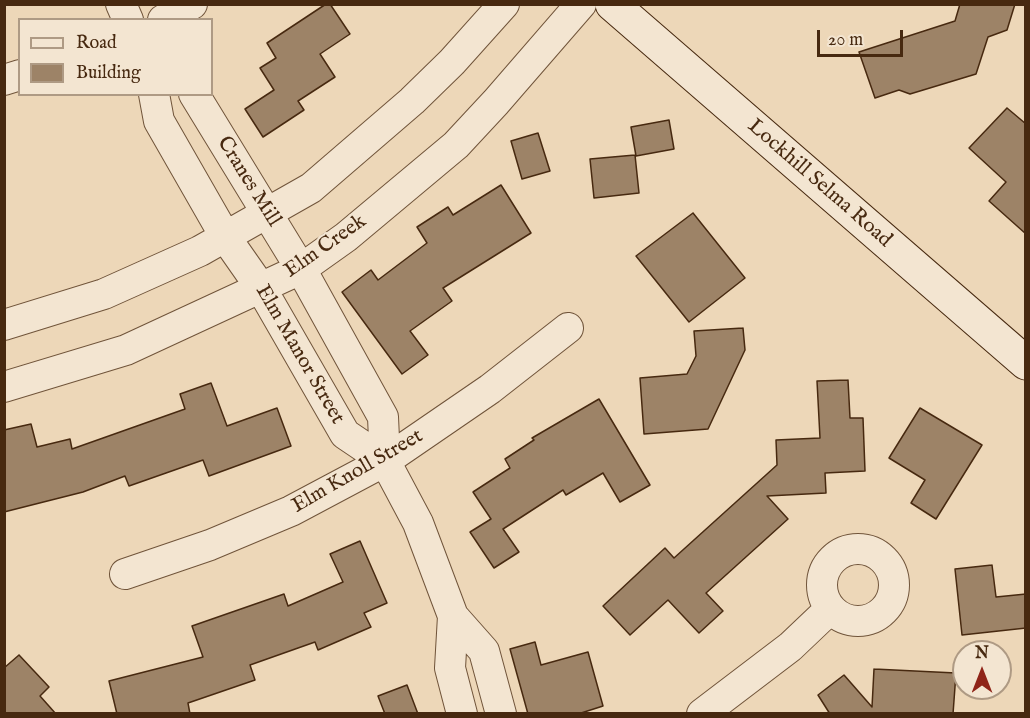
<!DOCTYPE html>
<style>
body{margin:0}
#map{position:relative;width:1030px;height:718px;overflow:hidden;background:#edd7b8;font-family:"IM FELL English",serif}
canvas{display:block}
.frame{position:absolute;inset:0;border:6px solid #472910;pointer-events:none}
.legend{position:absolute;left:18px;top:18px;width:195px;height:78px;box-sizing:border-box;background:#f3e5d1;border:2px solid #ae9a84;margin:0;padding:8px 10px;list-style:none;font-size:18px;color:#472910}
.legend li{display:flex;align-items:center;gap:12px;height:30px}
.legend b{width:30px;border:2px solid #ae9a84}
.north{position:absolute;left:952px;top:640px;width:60px;height:60px;box-sizing:border-box;background:#f3e5d1;border:2px solid #ae9a84;border-radius:50%;rotate:0deg;font-size:16px;font-weight:700;line-height:24px;text-align:center;color:#472910}
.north::after{content:'';display:block;margin:auto;width:21px;height:27px;background:#8f2418;clip-path:polygon(50% 0,100% 100%,50% 72%,0 100%)}
.scale{position:absolute;left:817px;top:30px;width:86px;height:27px;box-sizing:border-box;border:3px solid #472910;border-top:0;padding-left:8px;font-size:18px;line-height:21px;white-space:nowrap;color:#472910;-webkit-text-stroke:4px #f3e5d1;paint-order:stroke}
</style>
<div id="map">
<canvas width="1030" height="718"></canvas>
<div class="frame"></div>
<ul class="legend">
<li><b style="height:8px;background:#f3e5d1"></b>Road</li>
<li><b style="height:16px;background:#9d8367"></b>Building</li>
</ul>
<div class="north">N</div>
<div class="scale">20 m</div>
</div>
<script>
const ctx = document.querySelector('canvas').getContext('2d');
ctx.lineJoin = 'round';
function fillPath(path, color) { ctx.fillStyle = color; ctx.fill(path, 'evenodd'); }
const poly = rows => new Path2D(rows.map(r => 'M' + r).join(''));
function trace(path, color, width, dash) { ctx.strokeStyle = color; ctx.lineWidth = width; ctx.lineCap = dash ? 'butt' : 'round'; ctx.setLineDash(dash || []); ctx.stroke(path); }
function write(font, color, halo, rows, align = 'center') {
  ctx.font = font + ' "IM FELL English",serif'; ctx.lineWidth = 4.5; ctx.setLineDash([]); ctx.textBaseline = 'middle'; ctx.strokeStyle = halo; ctx.fillStyle = color; for (const [text, x, y, turn = 0] of rows) {
    ctx.save(); ctx.translate(x, y); ctx.rotate((+turn || 0) * Math.PI / 180); ctx.textAlign = isNaN(turn) ? turn : align; if (halo) ctx.strokeText(text, 0, 0); ctx.fillText(text, 0, 0); ctx.restore();
  }
}
const building = poly([
 [326,4,330,4,350,34,320,54,335,77,298,101,304,110,263,137,245,109,274,90,260,68,276,58,267,43,326,4],
 [960,4,1015,4,1007,30,988,37,976,74,910,94,899,90,875,98,859,52,955,21,960,4],
 [1007,108,1026,124,1026,234,989,201,1006,182,969,148,1007,108],
 [669,120,674,149,636,156,631,127,669,120],
 [538,133,550,171,522,179,511,141,538,133],
 [635,155,639,193,594,198,590,159,635,155],
 [501,185,531,233,443,288,452,301,410,331,428,355,402,374,342,292,371,270,378,280,427,243,417,227,448,207,453,215,501,185],
 [693,213,745,278,689,322,636,256,693,213],
 [743,328,745,350,708,429,644,434,640,378,687,374,696,356,694,331,743,328],
 [848,380,850,418,863,418,865,471,825,473,826,493,767,496,788,519,706,593,723,611,699,633,668,600,630,635,603,606,665,548,674,558,777,465,776,440,820,438,817,381,848,380],
 [211,383,227,426,277,408,291,446,209,476,203,460,129,486,125,476,83,492,4,512,4,430,31,424,37,447,70,439,72,449,185,409,180,394,211,383],
 [599,399,650,485,620,502,603,473,566,495,563,490,503,529,519,552,494,568,470,532,491,519,473,492,510,468,505,459,534,440,532,438,599,399],
 [920,408,982,445,936,519,911,503,925,480,889,458,920,408],
 [360,541,387,603,364,613,371,627,318,650,315,642,250,665,255,680,188,703,190,714,117,714,109,681,203,657,192,626,284,594,288,606,343,582,330,554,360,541],
 [992,565,996,597,1026,594,1026,628,962,635,955,569,992,565],
 [535,642,541,665,588,652,603,706,578,714,528,714,510,649,535,642],
 [19,655,49,687,40,696,56,714,4,714,4,668,19,655],
 [874,669,956,673,953,714,830,714,818,695,844,675,872,707,874,669],
 [407,685,418,714,385,714,378,696,407,685]
]);
fillPath(building, '#9d8367');
trace(building, '#472910', 1.5);
const minor = poly([
 [121,4,128,20],
 [163,20,192,4],
 [4,80,20,75],
 [154,94,159,121,226,238,261,288,345,434,385,461],
 [194,94,301,269,383,417,385,461,418,523,453,616,484,651,501,714],
 [4,325,104,294,200,251,311,188,412,101,452,62,504,4],
 [4,387,126,350,301,269,346,237,456,145,496,102,581,4],
 '822 585a36 36 0 1 1 72 0a36 36 0 1 1-72 0Z',
 [125,574,210,545,291,511,385,461,490,389,568,328],
 [453,616,450,668,462,714],
 [702,714,790,647,830,609]
]);
const secondary = poly([
 [612,4,1026,363]
]);
trace(minor, '#70543a', 32);
trace(secondary, '#472910', 35);
trace(minor, '#f3e5d1', 30);
trace(secondary, '#f3e5d1', 33);
write('21px', '#472910', '#f3e5d1', [
 ["Cranes Mill",248,182,58],
 ["Lockhill Selma Road",819,184,41],
 ["Elm Creek",326,247,-35],
 ["Elm Manor Street",299,355,60],
 ["Elm Knoll Street",358,472,-30]
]);
</script>
